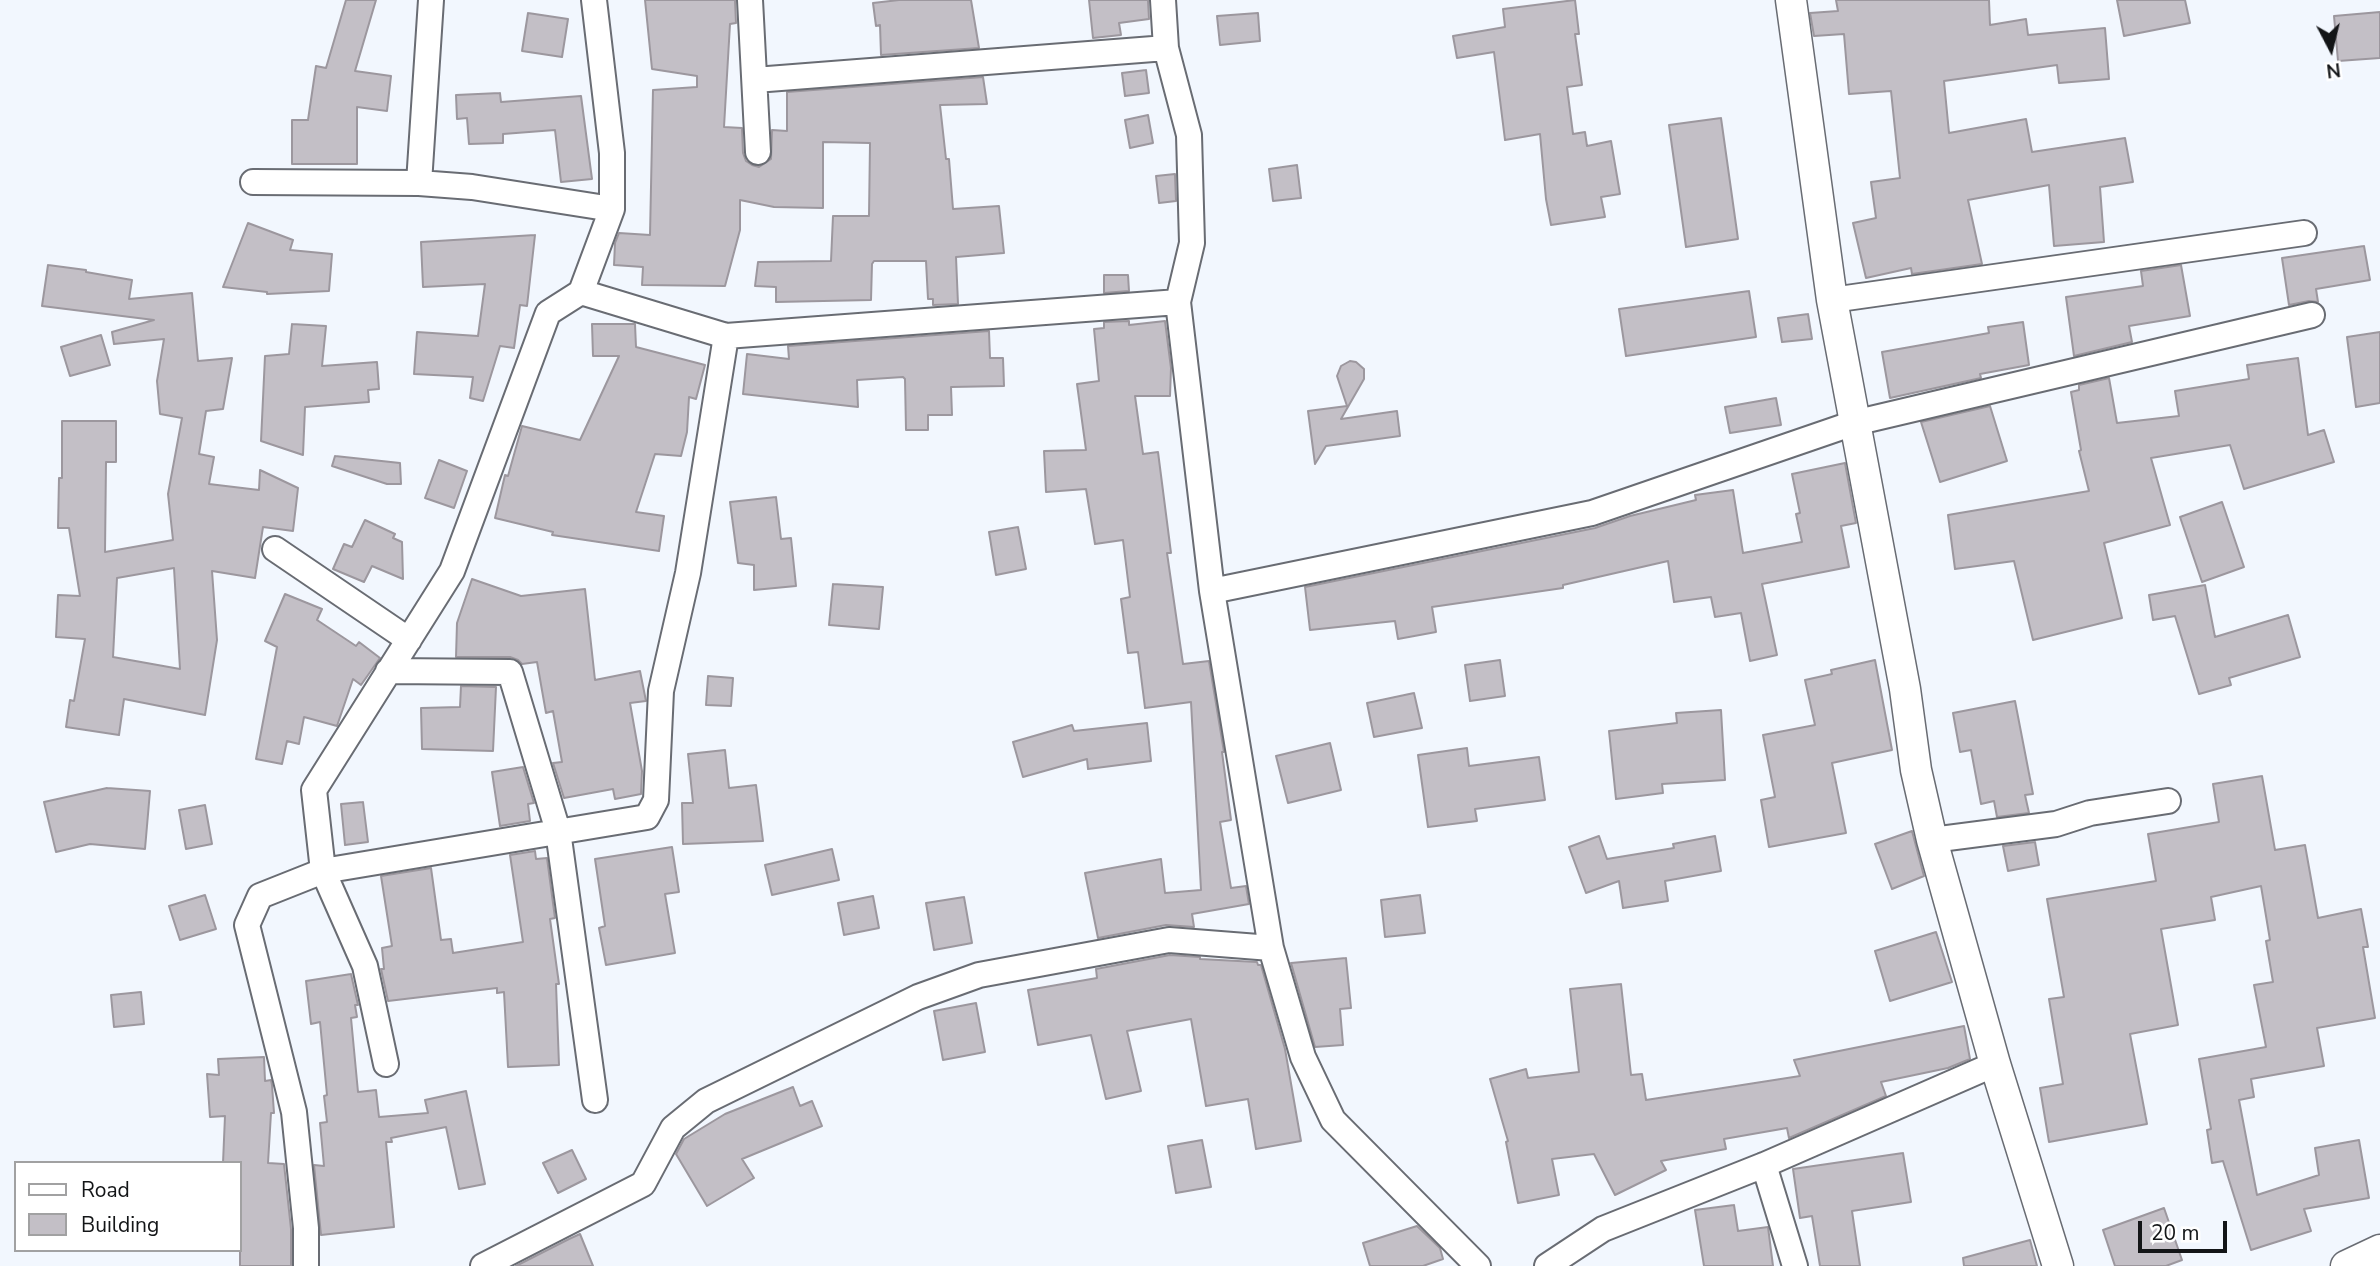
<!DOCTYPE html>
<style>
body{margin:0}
#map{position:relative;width:2380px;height:1266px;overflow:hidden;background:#f2f7fe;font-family:"Nunito Sans",sans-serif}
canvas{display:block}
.legend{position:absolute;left:14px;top:1161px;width:228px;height:91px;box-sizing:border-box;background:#fff;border:2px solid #a1a1a2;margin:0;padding:9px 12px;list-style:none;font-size:21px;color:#131517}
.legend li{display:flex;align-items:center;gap:14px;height:35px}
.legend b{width:35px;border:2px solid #a1a1a2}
.north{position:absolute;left:2296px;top:14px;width:70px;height:70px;-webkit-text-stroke:5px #fff;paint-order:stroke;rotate:173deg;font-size:19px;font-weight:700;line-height:28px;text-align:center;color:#131517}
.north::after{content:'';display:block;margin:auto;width:24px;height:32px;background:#131517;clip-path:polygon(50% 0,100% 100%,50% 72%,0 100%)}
.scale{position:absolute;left:2138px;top:1221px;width:89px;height:32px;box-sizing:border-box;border:4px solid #131517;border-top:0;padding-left:9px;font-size:21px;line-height:24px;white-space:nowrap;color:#131517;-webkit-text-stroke:5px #fff;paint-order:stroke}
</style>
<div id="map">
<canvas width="2380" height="1266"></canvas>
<ul class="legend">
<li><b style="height:9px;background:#fff"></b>Road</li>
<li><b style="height:19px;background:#c3bfc6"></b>Building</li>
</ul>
<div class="north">N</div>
<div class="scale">20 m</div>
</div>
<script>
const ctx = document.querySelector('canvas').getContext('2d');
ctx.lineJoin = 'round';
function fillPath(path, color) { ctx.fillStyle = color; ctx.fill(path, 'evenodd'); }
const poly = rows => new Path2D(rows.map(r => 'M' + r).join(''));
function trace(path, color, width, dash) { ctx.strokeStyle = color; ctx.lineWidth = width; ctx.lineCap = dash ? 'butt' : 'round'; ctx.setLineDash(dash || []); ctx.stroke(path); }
const building = poly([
 [346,0,376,0,355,71,391,76,387,111,357,107,357,164,292,164,292,120,308,120,316,66,326,68,346,0],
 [645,0,735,0,736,23,730,24,724,127,742,128,743,153,746,161,752,165,759,167,771,159,772,130,787,131,787,92,983,77,987,104,940,105,946,159,949,159,953,209,999,206,1004,253,956,257,958,304,933,305,933,299,928,299,926,261,874,261,872,264,871,300,776,302,776,287,755,286,758,262,831,261,833,216,869,216,870,143,823,142,823,208,774,207,740,200,740,230,725,286,642,285,643,267,614,265,615,243,619,233,650,235,653,90,697,87,697,76,652,69,645,0],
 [899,0,971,0,979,48,881,55,880,25,876,26,873,3,899,0],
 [1089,0,1148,0,1149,19,1119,23,1121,35,1093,38,1089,0],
 [1575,0,1579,34,1575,34,1582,85,1567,87,1573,134,1585,132,1587,146,1611,141,1620,194,1601,197,1605,217,1551,225,1546,199,1540,134,1505,140,1494,52,1457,58,1453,36,1505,27,1503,9,1575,0],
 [1836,0,1989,0,1990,25,2026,19,2028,35,2105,28,2109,79,2059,83,2057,65,1944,81,1949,133,2026,119,2032,152,2125,138,2133,182,2100,187,2104,242,2054,246,2049,185,1968,200,1982,264,1912,274,1911,268,1866,278,1853,223,1876,218,1871,182,1900,178,1891,91,1849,94,1844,34,1814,36,1810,13,1838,11,1836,0],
 [2117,0,2185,0,2190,23,2124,36,2117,0],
 [2380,12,2380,58,2338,61,2334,16,2380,12],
 [528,13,568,19,562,57,522,51,528,13],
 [1258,13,1260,41,1220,45,1217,16,1258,13],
 [1146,70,1149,93,1125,96,1122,73,1146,70],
 [500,93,501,102,581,96,592,179,561,182,555,130,503,134,503,143,469,144,467,118,457,119,456,95,500,93],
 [1148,115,1153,143,1130,148,1125,120,1148,115],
 [1721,118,1738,239,1686,247,1669,125,1721,118],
 [1297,165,1301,198,1273,201,1269,169,1297,165],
 [1175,174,1176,201,1159,203,1156,176,1175,174],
 [248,223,293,240,290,250,332,254,329,291,267,294,267,292,223,287,248,223],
 [535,235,527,306,520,305,514,348,500,346,483,401,470,398,473,377,414,374,417,332,478,336,485,284,423,287,421,242,535,235],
 [2364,246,2370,280,2316,289,2318,302,2309,301,2289,305,2282,258,2364,246],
 [48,265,86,270,86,272,132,280,129,299,192,293,198,361,232,358,223,409,206,411,199,454,214,457,209,484,259,490,260,470,298,488,293,531,263,527,255,578,212,571,217,640,205,715,124,699,119,735,66,727,70,700,74,701,85,639,56,637,58,595,80,596,69,528,58,528,59,478,62,478,62,421,116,421,116,462,106,462,105,552,173,540,168,494,182,418,160,414,157,381,164,339,114,344,112,332,154,320,42,306,48,265],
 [174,568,180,669,113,657,117,578,174,568],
 [2181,265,2190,316,2129,326,2132,342,2074,356,2066,297,2143,286,2141,271,2181,265],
 [1104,275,1128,275,1129,291,1104,293,1104,275],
 [1749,291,1756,337,1626,356,1619,309,1749,291],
 [1808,314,1812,339,1782,342,1778,318,1808,314],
 [1129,321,1129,325,1165,321,1171,368,1170,396,1135,396,1143,454,1158,452,1171,553,1167,553,1183,664,1209,661,1224,752,1222,752,1231,820,1220,822,1231,888,1246,886,1249,904,1192,914,1194,927,1166,925,1098,938,1085,873,1161,859,1165,893,1201,890,1191,702,1145,708,1138,652,1128,653,1121,599,1130,597,1123,540,1095,544,1086,489,1046,492,1044,451,1086,450,1077,384,1099,381,1094,329,1104,328,1104,322,1129,321],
 [2023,322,2029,365,1980,374,1981,378,1890,398,1882,352,1989,333,1988,327,2023,322],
 [292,324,326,326,322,366,377,362,379,389,368,390,369,402,305,407,303,455,261,441,265,356,289,354,292,324],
 [592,324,635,324,636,347,705,365,696,399,689,397,687,432,681,456,655,454,636,512,664,516,659,551,552,535,553,532,495,518,505,475,508,476,522,426,580,440,619,356,593,356,592,324],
 [989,331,990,358,1003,358,1004,386,951,387,952,415,928,415,928,430,906,430,905,379,903,377,857,380,858,407,743,394,747,354,789,359,788,346,989,331],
 [2380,332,2380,403,2356,407,2347,337,2380,332],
 [101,335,110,365,70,376,61,347,101,335],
 [2298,358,2308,435,2324,430,2334,462,2244,489,2230,445,2151,458,2170,525,2104,543,2122,618,2033,640,2014,561,1955,569,1948,515,2089,491,2079,451,2081,450,2071,392,2079,390,2079,385,2109,378,2117,423,2179,416,2175,391,2249,379,2247,365,2298,358],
 [1350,361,1356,362,1364,369,1364,379,1341,419,1397,411,1400,436,1326,446,1315,464,1308,411,1347,406,1337,376,1341,366,1350,361],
 [1776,398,1781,425,1730,433,1725,407,1776,398],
 [1990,406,2007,461,1940,482,1921,422,1990,406],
 [335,456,400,463,401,484,387,484,332,466,335,456],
 [439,460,467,471,454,508,425,498,439,460],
 [1845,463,1856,523,1841,526,1849,567,1762,584,1777,655,1750,661,1741,613,1715,617,1711,597,1674,602,1668,561,1563,585,1563,588,1432,607,1436,632,1398,639,1395,621,1310,630,1305,587,1595,528,1630,516,1696,500,1695,495,1733,490,1743,553,1802,542,1796,514,1800,513,1792,474,1845,463],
 [776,497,781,539,791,538,796,586,754,590,754,565,738,563,730,502,776,497],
 [2222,502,2244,567,2202,582,2180,517,2222,502],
 [365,520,395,534,393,538,402,542,403,579,372,566,364,582,333,569,344,544,352,547,365,520],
 [1018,527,1026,569,996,575,989,532,1018,527],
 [472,579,521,596,585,589,595,680,640,671,646,701,630,703,642,771,641,794,615,799,613,789,564,798,553,763,562,762,553,711,546,713,537,662,522,664,518,660,510,657,456,657,457,623,472,579],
 [833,584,883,587,879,629,829,625,833,584],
 [2205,585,2215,637,2288,615,2300,657,2229,678,2231,685,2199,694,2175,616,2153,620,2149,595,2205,585],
 [285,594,322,609,317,620,356,646,359,642,380,658,361,685,353,679,337,726,304,717,299,744,287,741,282,764,256,759,277,647,265,641,285,594],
 [1500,660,1505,696,1470,701,1465,665,1500,660],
 [1875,660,1892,750,1832,763,1846,833,1769,847,1761,800,1775,797,1763,735,1815,725,1805,680,1832,674,1831,670,1875,660],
 [708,676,733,678,731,706,706,705,708,676],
 [461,686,496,687,493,751,422,749,421,708,460,707,461,686],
 [1414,693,1422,728,1374,737,1367,703,1414,693],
 [2015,701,2033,794,2025,795,2029,813,1997,817,1994,801,1981,804,1971,750,1960,752,1953,713,2015,701],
 [1721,710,1725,780,1662,784,1663,793,1616,799,1609,731,1677,723,1676,713,1721,710],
 [1147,723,1151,761,1088,769,1087,759,1023,777,1013,742,1072,725,1074,731,1147,723],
 [1330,743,1341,790,1288,803,1276,756,1330,743],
 [1467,748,1469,766,1539,757,1545,800,1475,809,1477,821,1428,827,1418,755,1467,748],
 [725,750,729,788,756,785,763,841,683,844,682,803,693,803,688,754,725,750],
 [523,767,534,803,528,804,530,821,500,826,492,772,523,767],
 [2262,776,2275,850,2305,845,2318,918,2361,909,2368,947,2363,947,2375,1018,2317,1028,2324,1066,2251,1079,2254,1097,2239,1100,2257,1195,2319,1175,2315,1148,2359,1140,2369,1198,2304,1209,2311,1231,2251,1250,2223,1161,2212,1163,2207,1130,2211,1129,2199,1059,2266,1047,2254,985,2273,982,2266,941,2270,940,2261,886,2211,897,2215,920,2161,929,2178,1025,2130,1034,2147,1124,2049,1142,2040,1088,2063,1084,2049,999,2064,997,2047,899,2156,881,2148,834,2219,822,2213,784,2262,776],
 [107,788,150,791,145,849,90,844,56,852,44,802,107,788],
 [363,802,368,842,345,845,341,804,363,802],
 [205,805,212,844,186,849,179,810,205,805],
 [1912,831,1924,876,1892,889,1875,844,1912,831],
 [1599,836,1607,859,1674,848,1673,844,1715,836,1721,871,1665,881,1668,901,1623,908,1619,881,1586,893,1569,847,1599,836],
 [2035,842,2039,865,2008,871,2003,846,2035,842],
 [672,847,679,892,665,894,675,953,606,965,599,928,605,926,595,859,672,847],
 [832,849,839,880,772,895,765,865,832,849],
 [535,851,536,859,547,858,555,918,550,919,559,984,556,984,559,1065,508,1067,504,992,497,993,497,988,388,1001,381,969,384,969,382,948,392,946,381,876,431,868,441,940,451,939,453,953,523,942,510,855,535,851],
 [205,895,216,929,180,940,169,906,205,895],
 [1420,895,1425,933,1385,937,1381,900,1420,895],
 [873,896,879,928,844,935,838,903,873,896],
 [964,897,972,943,934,950,926,903,964,897],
 [1936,932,1952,982,1890,1001,1875,951,1936,932],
 [1170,955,1200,957,1200,959,1257,962,1258,965,1261,965,1285,1049,1301,1141,1256,1149,1248,1099,1206,1106,1191,1019,1127,1031,1141,1091,1106,1099,1091,1035,1038,1045,1028,990,1097,978,1096,969,1170,955],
 [1346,958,1351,1008,1340,1009,1343,1045,1315,1047,1291,963,1346,958],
 [351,974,358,1005,355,1005,357,1017,351,1018,358,1092,376,1090,379,1117,428,1113,425,1100,466,1091,485,1184,459,1189,446,1127,391,1138,392,1142,386,1142,394,1227,321,1235,314,1165,324,1166,320,1123,327,1122,324,1096,327,1095,320,1022,311,1024,306,981,351,974],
 [1621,984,1631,1075,1642,1074,1646,1100,1800,1076,1794,1060,1964,1026,1970,1059,1948,1068,1881,1082,1886,1096,1789,1138,1787,1128,1724,1139,1726,1149,1661,1161,1666,1170,1615,1195,1594,1154,1552,1159,1559,1195,1518,1203,1506,1142,1508,1141,1490,1079,1526,1069,1528,1078,1579,1072,1570,989,1621,984],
 [141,992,144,1024,114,1027,111,995,141,992],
 [976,1003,985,1052,943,1060,934,1011,976,1003],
 [264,1057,265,1081,271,1080,272,1085,274,1113,271,1113,268,1163,284,1164,291,1229,291,1266,240,1266,240,1163,223,1163,225,1116,210,1117,207,1074,219,1075,218,1059,264,1057],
 [793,1087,800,1106,812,1101,822,1126,742,1159,754,1178,707,1206,676,1154,684,1139,725,1114,793,1087],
 [1202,1140,1211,1187,1176,1193,1168,1146,1202,1140],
 [572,1150,586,1179,558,1193,543,1163,572,1150],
 [1903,1153,1911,1202,1852,1211,1860,1266,1820,1266,1812,1216,1800,1218,1793,1169,1903,1153],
 [1734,1205,1738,1231,1768,1227,1773,1266,1704,1266,1695,1210,1734,1205],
 [2164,1208,2182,1260,2166,1266,2115,1266,2103,1230,2164,1208],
 [1417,1226,1440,1248,1443,1259,1423,1266,1370,1266,1363,1243,1417,1226],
 [580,1234,593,1266,516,1266,569,1239,580,1234],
 [2030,1240,2037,1266,1964,1266,1963,1258,2030,1240]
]);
fillPath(building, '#c3bfc6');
trace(building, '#9c979e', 2);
const minor = poly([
 [750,0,758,152],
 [1163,0,1166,48],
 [755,80,1166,48,1189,135,1192,243,1178,302,1212,591,1271,948,1303,1057,1333,1120,1478,1266],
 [253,182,419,183,472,187,612,209],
 [419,183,431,0],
 [581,292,612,209,612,153,594,0],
 [1832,300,2304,233],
 [275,549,409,640],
 [1212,591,1592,513,1854,423,2312,315],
 [388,671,510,672,558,831,595,1100],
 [1932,840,2056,824,2090,813,2168,801],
 [386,1064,365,966,323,871,314,790,452,571,548,313,581,292,726,336,1178,302],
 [1764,1165,1795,1266],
 [306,1266,306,1228,294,1112,247,925,260,896,323,871,647,817,656,800,661,691,688,573,726,336],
 [483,1266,643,1184,673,1128,706,1101,918,997,979,975,1169,940,1271,948],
 [1547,1266,1603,1229,1764,1165,1995,1064]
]);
const tertiary = poly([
 [1791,0,1832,300,1905,689,1916,770,1932,840,1995,1064,2058,1266],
 [2346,1266,2380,1250]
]);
trace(minor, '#696c73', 28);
trace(tertiary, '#696c73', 33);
trace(minor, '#fff', 24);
trace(tertiary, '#fff', 30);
</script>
